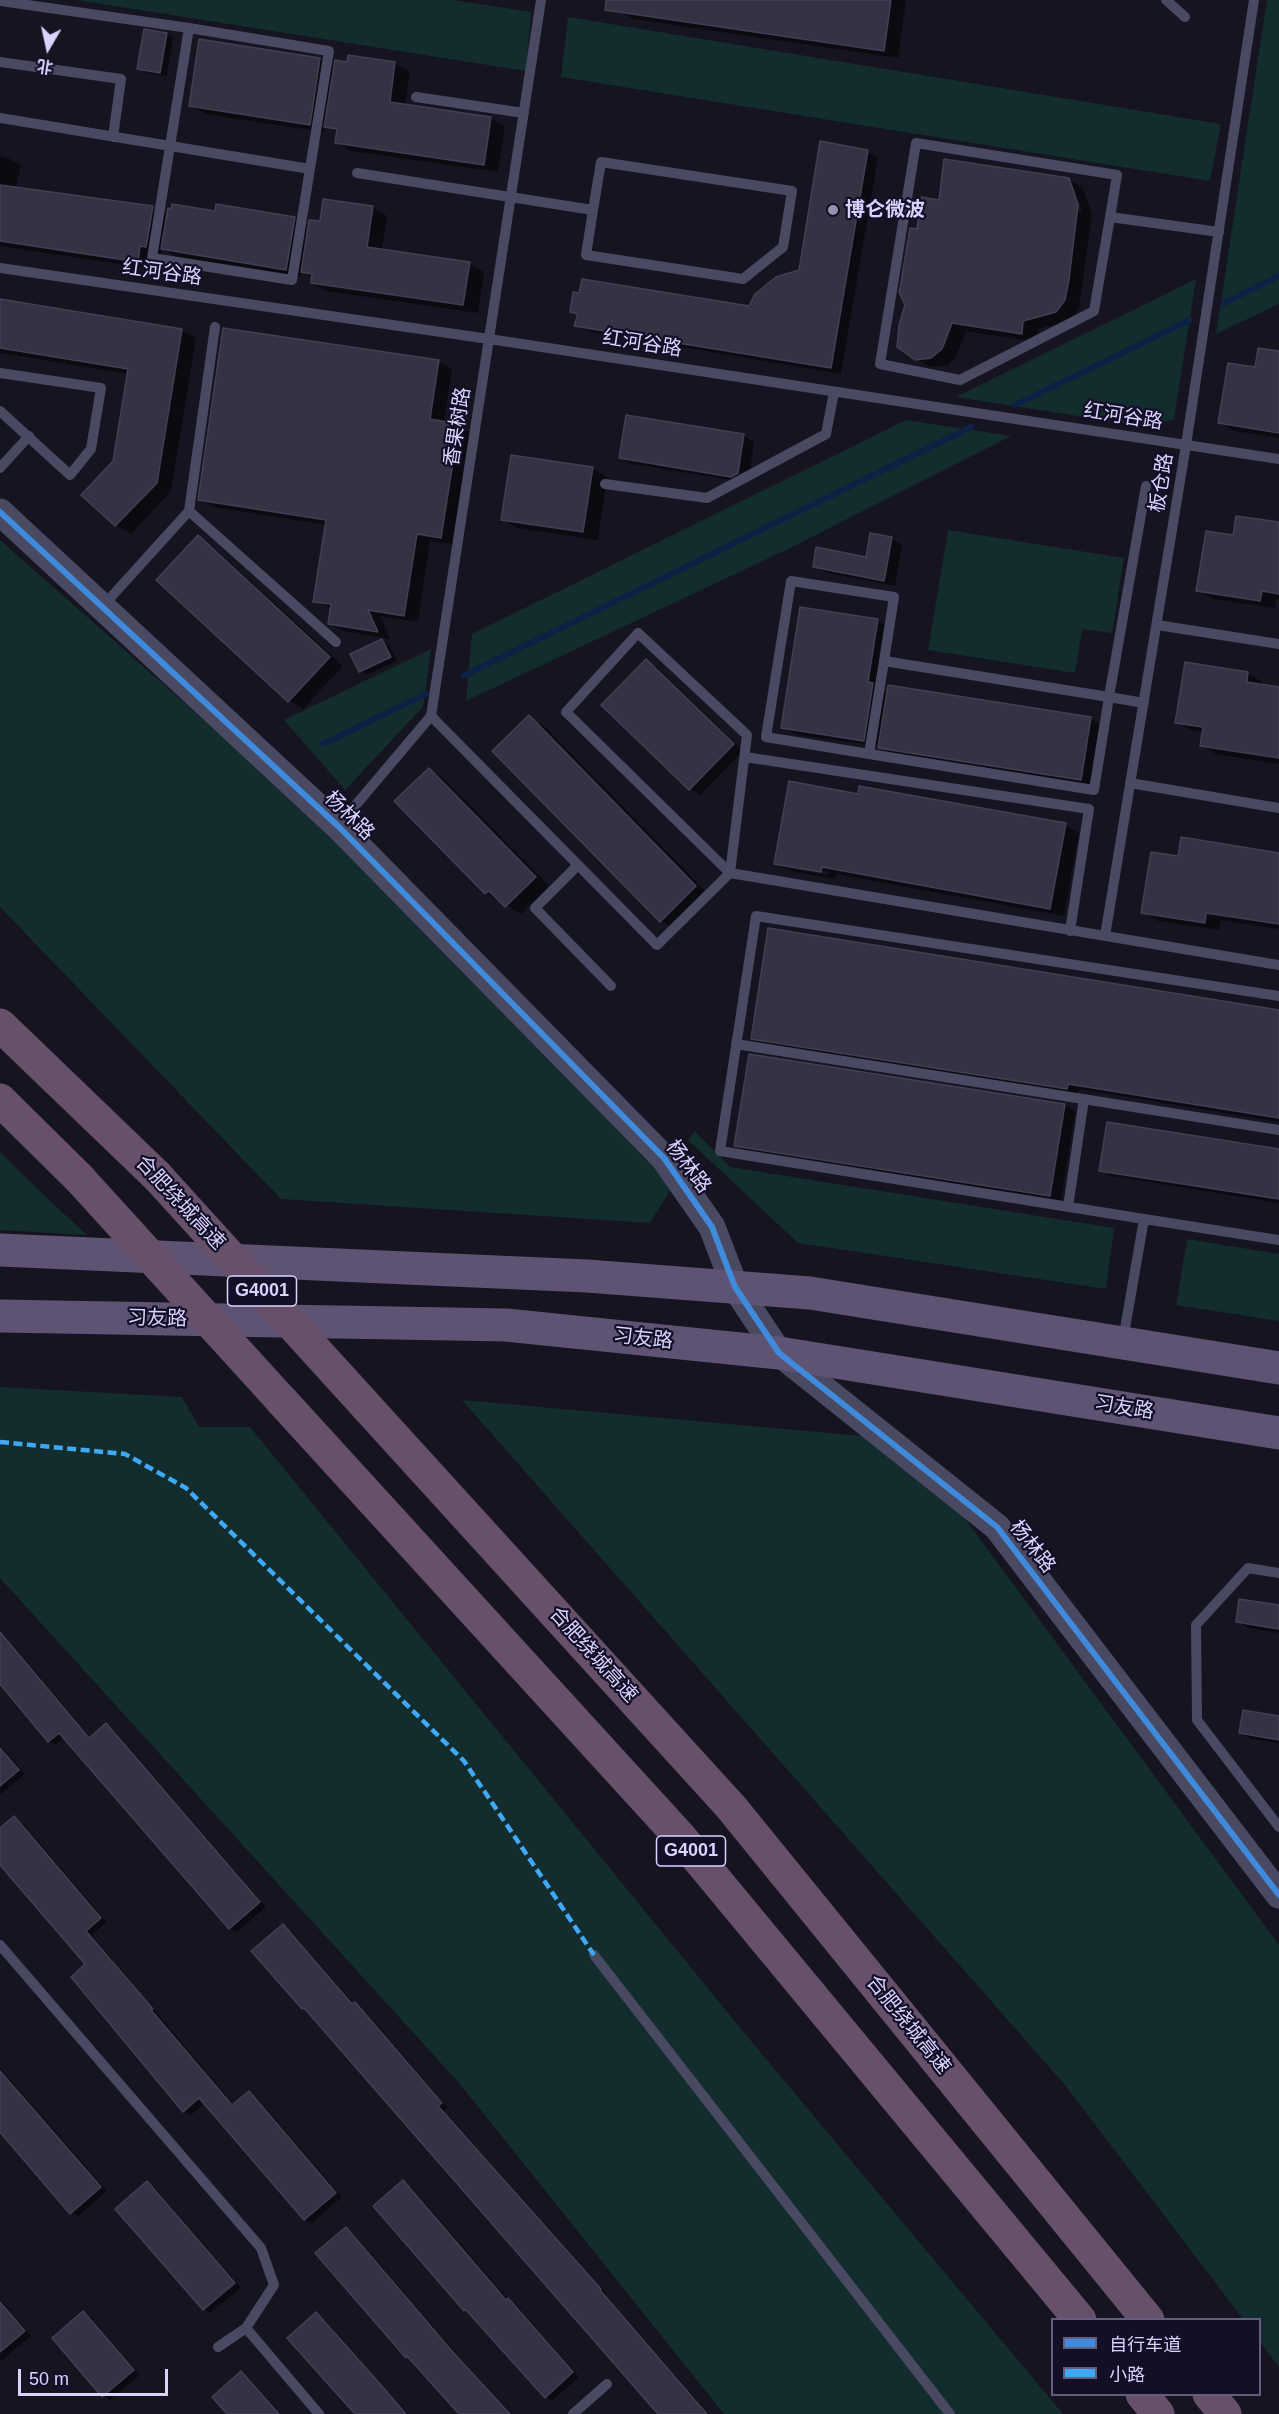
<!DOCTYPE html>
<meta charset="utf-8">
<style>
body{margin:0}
#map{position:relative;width:1279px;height:2414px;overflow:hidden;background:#161421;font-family:Arial,"Noto Sans SC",sans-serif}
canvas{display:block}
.legend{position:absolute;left:1051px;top:2318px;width:210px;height:78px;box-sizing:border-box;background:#130f26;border:2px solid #625e7d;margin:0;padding:8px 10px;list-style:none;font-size:18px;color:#d9d4ff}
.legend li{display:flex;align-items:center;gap:12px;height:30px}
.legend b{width:30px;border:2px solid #625e7d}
.north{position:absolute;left:18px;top:18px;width:60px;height:60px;-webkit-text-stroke:4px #130f26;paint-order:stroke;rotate:189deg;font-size:16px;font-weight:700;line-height:24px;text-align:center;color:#d9d4ff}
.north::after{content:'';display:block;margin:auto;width:21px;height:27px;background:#d9d4ff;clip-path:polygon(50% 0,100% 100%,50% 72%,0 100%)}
.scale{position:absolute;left:18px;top:2369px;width:150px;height:27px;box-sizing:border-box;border:3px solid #d9d4ff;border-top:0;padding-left:8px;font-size:18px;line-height:21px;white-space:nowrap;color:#d9d4ff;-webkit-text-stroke:4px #130f26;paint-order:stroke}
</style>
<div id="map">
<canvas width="1279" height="2414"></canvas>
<ul class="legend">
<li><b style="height:8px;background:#408adc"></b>自行车道</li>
<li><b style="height:8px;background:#3fa9f5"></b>小路</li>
</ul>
<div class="north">北</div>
<div class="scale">50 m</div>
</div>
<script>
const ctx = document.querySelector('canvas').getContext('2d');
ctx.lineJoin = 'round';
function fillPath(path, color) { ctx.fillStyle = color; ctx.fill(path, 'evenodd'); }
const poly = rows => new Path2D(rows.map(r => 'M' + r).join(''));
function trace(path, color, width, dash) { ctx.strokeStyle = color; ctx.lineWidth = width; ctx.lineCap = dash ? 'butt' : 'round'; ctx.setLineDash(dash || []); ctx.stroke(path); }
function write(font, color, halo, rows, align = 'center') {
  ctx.font = font + ' Arial,"Noto Sans SC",sans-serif'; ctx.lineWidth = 4.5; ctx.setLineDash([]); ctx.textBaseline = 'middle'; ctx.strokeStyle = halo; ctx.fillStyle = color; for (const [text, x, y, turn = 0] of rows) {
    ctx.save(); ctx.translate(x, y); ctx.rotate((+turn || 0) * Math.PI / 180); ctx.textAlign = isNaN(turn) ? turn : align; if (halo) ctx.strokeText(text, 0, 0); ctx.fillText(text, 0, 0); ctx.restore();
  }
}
fillPath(poly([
 [77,0,453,0,531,12,526,71],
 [1267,0,1279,0,1279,304,1216,334],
 [568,17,1221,124,1210,181,561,77],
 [1196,279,1174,419,1148,427,956,397],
 [906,420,1011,436,788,549,466,701,472,634],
 [948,530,1124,558,1112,633,1082,629,1075,673,928,650],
 [0,540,386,881,634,1138,671,1189,650,1223,281,1199,0,907],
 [431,649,423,707,345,790,284,720],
 [695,1131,730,1167,1114,1228,1106,1289,798,1243,688,1140],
 [0,1152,48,1199,87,1235,0,1230],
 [1187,1239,1279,1254,1279,1321,1176,1305],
 [0,1387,182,1397,199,1427,250,1427,746,2035,1063,2414,724,2414,459,2083,0,1578],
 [462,1400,907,1440,1279,1945,1279,2367,1260,2342,1260,2320,1243,2319,1065,2085]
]), '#132c2d');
fillPath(poly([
 [620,0,906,0,898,58,633,19,619,10],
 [167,34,173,38,167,76,146,73,139,69],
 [349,57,395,63,410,72,405,106,491,118,505,127,498,172,351,151,337,142,338,133,325,125,324,132,205,114,191,105,320,59,335,68,348,63],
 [867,152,878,158,841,374,587,331,576,325,579,315,571,311,750,308,801,271],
 [0,156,6,157,21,165,16,189,152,208,168,217,216,213,294,219,310,228,372,207,387,216,382,250,469,263,484,272,478,313,327,291,313,283,313,278,301,271,300,277,177,257,162,248,161,254,155,253,152,269,0,246],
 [1068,179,1083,188,1092,214,1079,309,1071,320,1038,329,1037,342,966,331,956,357,947,366,931,367,916,359,906,305,918,231,941,201],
 [1069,183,1072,183,1082,212,1079,213],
 [0,301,181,330,196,338,171,491,131,534,116,525,83,495,115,462,129,374,0,353],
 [224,329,439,362,452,369,444,423,458,425,472,433,454,544,430,541,418,622,380,616,390,639,343,631,329,624,332,609,315,601,327,525,213,507,200,499],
 [1279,353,1279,438,1234,431,1220,423,1256,369],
 [744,436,754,442,749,479,743,482,632,464,621,458],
 [512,456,593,469,607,477,598,540,517,528,503,519],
 [1279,524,1279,599,1276,599,1275,608,1213,599,1198,591,1235,537],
 [198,537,212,546,343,666,303,709,289,700],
 [892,539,902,545,895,586,825,572,814,566,867,559],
 [878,621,892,629,883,691,888,694,1091,719,1105,727,1096,788,894,755,878,746,797,735,783,727],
 [382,641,389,645,397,661,367,675,360,671],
 [646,661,657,667,743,751,700,795,690,788],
 [1248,673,1262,682,1262,686,1279,689,1279,764,1216,754,1201,745,1203,732,1191,730,1177,722],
 [529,717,544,726,710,896,675,929,661,921],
 [429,770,443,778,549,886,521,914,486,893],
 [1065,825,1079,833,1064,916,836,874,835,879,789,871,775,863],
 [788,865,829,872,828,875,788,868],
 [1279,854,1279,929,1221,920,1219,930,1158,921,1143,912,1179,858],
 [1279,1011,1279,1122,1079,1089,1078,1094,764,1044,753,1038],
 [1064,1105,1075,1111,1061,1202,746,1151,736,1145],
 [1279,1150,1279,1203,1111,1176,1101,1170],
 [1279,1607,1279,1633,1248,1628,1237,1621],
 [0,1630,91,1738,107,1725,113,1729,266,1907,237,1932,230,1928,65,1737,56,1745,49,1741,0,1682],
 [1279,1717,1279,1743,1251,1739,1240,1733],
 [0,1745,25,1774,1,1794,0,1794],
 [14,1818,21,1822,107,1922,92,1935,234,2105,249,2093,256,2097,342,2197,312,2223,305,2219,205,2103,191,2115,184,2111,88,1964,0,1863,0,1830],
 [283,1926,290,1930,354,2004,362,2008,448,2108,444,2111,607,2294,606,2295,709,2414,659,2414,588,2330,254,1951],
 [0,2068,107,2191,78,2216,71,2212,0,2131],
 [404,2182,410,2186,510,2301,515,2304,579,2377,552,2401,546,2397,471,2314,464,2310],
 [148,2183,154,2187,241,2288,210,2313,204,2309],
 [346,2229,353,2233,458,2356,512,2414,461,2414,412,2360,407,2357,318,2253],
 [0,2299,31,2336,1,2361,0,2361],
 [84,2313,90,2317,140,2375,110,2400,103,2396],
 [317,2314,323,2318,408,2414,356,2414],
 [241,2373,248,2377,281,2414,229,2414]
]), '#0007');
trace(poly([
 [1224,303,1279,276],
 [1015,405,1190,320],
 [463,676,971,427],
 [323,744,426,694]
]), '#0d2144', 6);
const building = poly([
 [606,0,891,0,884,51,605,10,606,0],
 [144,29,167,33,160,73,137,69,144,29],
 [199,39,320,58,310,125,189,106,199,39],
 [348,55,395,62,390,102,491,117,484,165,335,143,337,129,324,127,335,60,347,62,348,55],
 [820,141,868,150,831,368,574,326,578,314,570,312,573,292,579,293,582,279,749,306,755,294,776,277,799,270,820,141],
 [944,159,1069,178,1078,205,1069,279,1065,300,1056,312,1023,321,1022,334,952,323,942,349,931,358,915,360,897,347,899,325,905,305,899,292,900,288,910,228,917,229,921,197,939,200,944,159],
 [0,185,153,206,146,247,140,246,138,262,0,241,0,185],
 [323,199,373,206,367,247,470,262,463,305,311,283,312,274,301,272,309,220,320,221,323,199],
 [172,204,215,211,216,204,295,217,286,270,161,249,168,208,171,209,172,204],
 [0,299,182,329,157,483,115,526,81,495,113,461,128,369,0,348,0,299],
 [223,328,439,360,430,419,459,424,441,538,417,534,404,616,368,610,378,632,328,624,331,604,313,602,326,520,198,500,223,328],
 [1258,348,1279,351,1279,433,1218,423,1228,363,1255,367,1258,348],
 [626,415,744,434,738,473,731,477,619,458,626,415],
 [511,455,593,467,583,532,501,520,511,455],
 [1236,516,1279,522,1279,594,1262,591,1260,601,1196,591,1206,531,1233,535,1236,516],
 [870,533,892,537,884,581,813,567,816,547,866,557,870,533],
 [198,535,330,657,288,702,156,580,198,535],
 [800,607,878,619,868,682,873,683,864,741,781,728,800,607],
 [382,639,391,657,359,672,350,654,382,639],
 [646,659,734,744,689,790,601,705,646,659],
 [1185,662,1248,672,1247,682,1279,687,1279,758,1200,746,1203,727,1175,723,1185,662],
 [888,685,1091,717,1081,780,878,748,888,685],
 [529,715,696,886,660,922,492,751,529,715],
 [429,768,536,877,505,907,489,891,485,894,394,801,429,768],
 [789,781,858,794,859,786,1066,823,1050,909,822,867,821,872,774,864,789,781],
 [1181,837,1279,853,1279,924,1206,913,1205,923,1141,913,1151,852,1178,856,1181,837],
 [768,928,1279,1010,1279,1118,1068,1084,1067,1089,751,1039,768,928],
 [749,1054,1065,1104,1050,1196,734,1146,749,1054],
 [1107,1122,1279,1149,1279,1199,1099,1171,1107,1122],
 [1239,1599,1279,1605,1279,1629,1236,1622,1239,1599],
 [0,1632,89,1738,106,1723,260,1902,229,1929,59,1733,48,1742,0,1684,0,1632],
 [1243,1710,1279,1716,1279,1740,1239,1733,1243,1710],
 [0,1748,19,1770,0,1786,0,1748],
 [14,1816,101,1918,86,1931,153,2009,151,2010,232,2105,249,2091,336,2193,304,2220,199,2098,183,2112,71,1977,85,1964,0,1865,0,1828,14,1816],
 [283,1924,352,2004,355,2002,442,2103,438,2106,601,2289,600,2290,707,2414,658,2414,304,2008,302,2009,251,1951,283,1924],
 [0,2071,101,2187,70,2214,0,2132,0,2071],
 [403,2180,506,2300,508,2298,573,2372,545,2398,465,2309,464,2311,373,2206,403,2180],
 [147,2181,235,2283,203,2310,115,2209,147,2181],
 [346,2227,451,2350,510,2414,459,2414,407,2356,406,2358,315,2253,346,2227],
 [0,2302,25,2331,0,2352,0,2302],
 [83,2311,134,2370,102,2397,52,2338,83,2311],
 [316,2312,382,2386,406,2414,355,2414,287,2338,316,2312],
 [241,2371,279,2414,227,2414,212,2397,241,2371]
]);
fillPath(building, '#343243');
trace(building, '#433f54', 1.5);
trace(poly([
 [1166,0,1185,17],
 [0,1,189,28],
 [189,28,329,51,292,280,152,258,189,28],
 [0,62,121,79,113,137],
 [416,97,524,113],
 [0,118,310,169],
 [357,173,593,210,586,255,743,279,783,247,792,191,601,162,593,210],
 [1110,217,1117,175,916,143,880,364,960,380,1094,311,1110,217,1219,232],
 [0,268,489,339,1279,459],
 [0,373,101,388,91,449,70,475,0,411],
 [0,468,29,436],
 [605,484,707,498,826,434,834,392],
 [189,511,215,327],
 [102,607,189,511,336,642],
 [1157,625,1279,644],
 [1144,703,1109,697,884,661,869,754,1094,790,1109,697,1146,486],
 [431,716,657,945,730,873,747,735,638,633,566,712,730,873,1279,965],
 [869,754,766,737,791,581,894,597,884,661],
 [745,757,1089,809,1070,931],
 [1130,783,1279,808],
 [338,826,431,716,541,0],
 [578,865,535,908,611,986],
 [1105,936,1186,445,1254,0],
 [736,1044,1279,1130],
 [1068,1207,1084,1099],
 [1144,1219,720,1151,756,916,1279,996],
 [1123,1340,1144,1219,1279,1240],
 [1279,1573,1248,1568,1196,1625,1197,1720,1279,1827],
 [0,1945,261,2248,274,2285,246,2328,319,2414],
 [594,1955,950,2414],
 [218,2347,246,2328],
 [573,2414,607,2384]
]), '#4a4962', 10);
trace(poly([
 [0,512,338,826,664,1158,712,1227,735,1287,779,1353,997,1527,1279,1895]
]), '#4a4962', 27);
trace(poly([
 [0,1250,587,1276,810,1293,1279,1368],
 [0,1316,506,1325,779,1353,1279,1433]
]), '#5e5373', 33);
trace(poly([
 [0,1025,157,1176],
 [0,1100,79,1178],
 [282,1401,681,1838,1080,2320],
 [367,1407,731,1807,1148,2320],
 [1142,2394,1158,2414],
 [1209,2394,1225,2414]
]), '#67516a', 33);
trace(poly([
 [157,1176,367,1407],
 [79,1178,282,1401]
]), '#67516a', 33);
trace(poly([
 [0,1442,125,1454,186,1488,464,1761,594,1955]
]), '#3fa9f5', 4.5, [9, 4.5]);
trace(poly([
 [0,512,338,826,664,1158,712,1227,735,1287,779,1353,997,1527,1279,1895]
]), '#408adc', 6);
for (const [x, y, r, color] of [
 [833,210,6,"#9591b1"]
]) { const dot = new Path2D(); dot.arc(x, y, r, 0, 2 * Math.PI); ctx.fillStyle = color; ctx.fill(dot); trace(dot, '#130f26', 2); }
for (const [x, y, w] of [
 [262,1291,69],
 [691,1851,69]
]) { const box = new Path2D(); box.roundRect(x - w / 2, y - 15, w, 30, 4.5); ctx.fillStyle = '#130f26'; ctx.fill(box); trace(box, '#d9d4ff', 1.5); }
write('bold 18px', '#d9d4ff', null, [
 ["G4001",262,1291],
 ["G4001",691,1851]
]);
write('bold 20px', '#d9d4ff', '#130f26', [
 ["博仑微波",845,210]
], 'left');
write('20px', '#d9d4ff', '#130f26', [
 ["红河谷路",162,273,8],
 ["红河谷路",642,344,9],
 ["红河谷路",1123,417,9],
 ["香果树路",458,427,-81],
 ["板仓路",1162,483,-81],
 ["杨林路",349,816,44],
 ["杨林路",688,1167,53],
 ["合肥绕城高速",180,1203,47],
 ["习友路",157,1319,1],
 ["习友路",643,1339,6],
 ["习友路",1124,1408,9],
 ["杨林路",1032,1547,52],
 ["合肥绕城高速",593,1655,48],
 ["合肥绕城高速",908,2025,51]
]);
</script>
